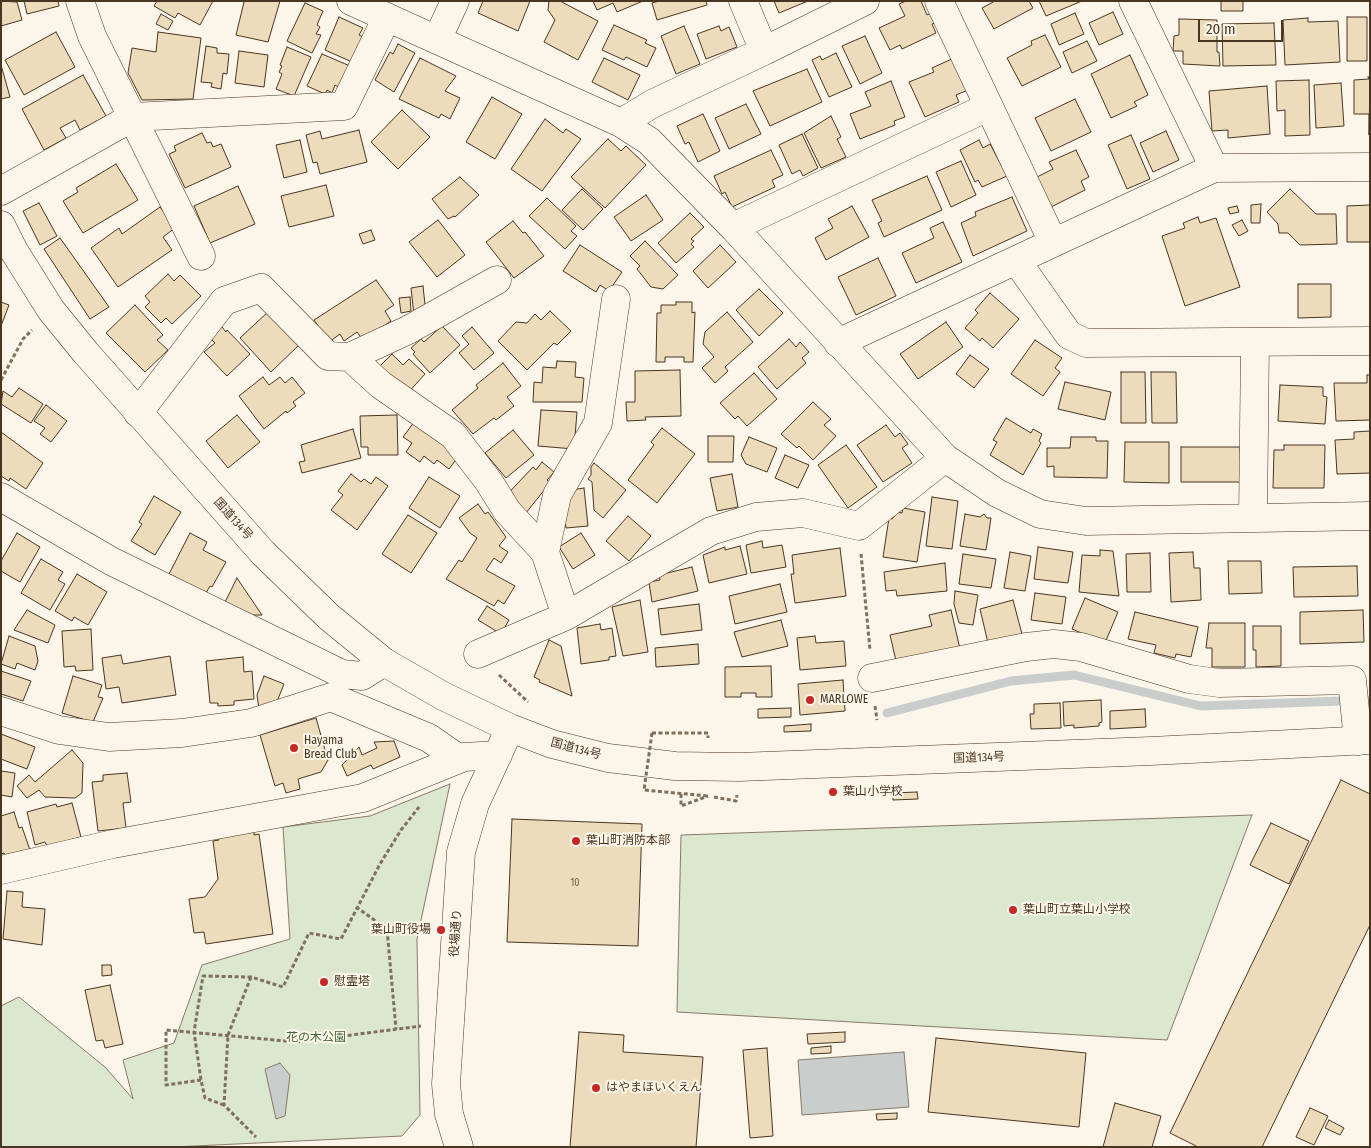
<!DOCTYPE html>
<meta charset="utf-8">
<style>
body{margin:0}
#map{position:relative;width:1371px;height:1148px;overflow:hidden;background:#fbf6e9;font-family:"Fira Sans Condensed",sans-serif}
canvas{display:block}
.frame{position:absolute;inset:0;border:2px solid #4a3520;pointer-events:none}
.scale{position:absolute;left:1198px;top:20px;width:85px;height:22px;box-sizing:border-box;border:2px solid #4a3520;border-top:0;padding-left:6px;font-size:15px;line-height:18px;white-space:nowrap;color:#4a3520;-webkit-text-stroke:4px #fbf6e9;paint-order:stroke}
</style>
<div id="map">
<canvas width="1371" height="1148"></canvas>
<div class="frame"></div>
<div class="scale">20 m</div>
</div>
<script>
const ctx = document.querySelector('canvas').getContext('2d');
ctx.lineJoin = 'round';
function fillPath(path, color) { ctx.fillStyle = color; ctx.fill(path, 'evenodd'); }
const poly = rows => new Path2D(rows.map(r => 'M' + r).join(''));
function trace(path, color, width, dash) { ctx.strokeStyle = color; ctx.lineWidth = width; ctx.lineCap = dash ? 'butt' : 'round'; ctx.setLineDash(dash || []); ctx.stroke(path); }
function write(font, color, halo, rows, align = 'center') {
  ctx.font = font + ' "Fira Sans Condensed","Noto Sans JP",sans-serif'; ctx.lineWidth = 4; ctx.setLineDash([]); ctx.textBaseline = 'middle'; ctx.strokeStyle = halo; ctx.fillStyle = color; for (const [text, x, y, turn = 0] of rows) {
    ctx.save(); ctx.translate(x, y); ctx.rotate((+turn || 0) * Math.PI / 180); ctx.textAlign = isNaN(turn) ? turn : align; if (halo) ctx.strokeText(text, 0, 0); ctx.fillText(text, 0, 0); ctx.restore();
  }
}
const green = poly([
 [450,784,417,939,420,1115,402,1136,174,1147,1,1147,1,1006,19,997,105,1067,133,1099,123,1060,174,1043,202,965,290,939,283,827,370,816,450,784],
 [1252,815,1167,1040,677,1012,681,835,1252,815]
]);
fillPath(green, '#dce7d0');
trace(green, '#887966', 1);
const water = poly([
 [904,1052,909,1107,802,1115,798,1060,904,1052],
 [280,1063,290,1075,285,1116,276,1119,265,1069,280,1063]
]);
fillPath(water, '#c9cecd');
trace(water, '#887966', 1);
trace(poly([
 [887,713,1011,681,1074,675,1201,706,1370,700]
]), '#c9cecd', 9);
const building = poly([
 [1,1,17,2,22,20,1,26,1,1],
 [24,1,58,1,59,6,27,14,24,1],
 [157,1,213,1,200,25,178,13,175,18,154,6,157,1],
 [242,1,280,1,268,42,236,35,244,2,242,1],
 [483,1,530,1,518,31,478,13,483,1],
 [549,1,560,1,598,21,578,60,544,42,555,20,548,10,549,1],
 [593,1,643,1,617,12,613,3,597,10,593,1],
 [659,1,706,1,707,5,657,20,652,3,659,1],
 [774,1,808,1,779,13,774,1],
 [906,1,921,1,927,15,931,13,935,23,932,24,936,33,902,49,900,45,890,50,879,28,905,16,899,4,906,1],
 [995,1,1029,1,1033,8,994,29,982,8,995,1],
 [1039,1,1082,1,1046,16,1039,1],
 [1221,1,1243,1,1243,11,1221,11,1221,1],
 [305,3,323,11,317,25,320,27,316,34,321,35,312,53,287,41,305,3],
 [1113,12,1123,34,1099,45,1089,23,1113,12],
 [1075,13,1084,34,1059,45,1051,24,1075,13],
 [161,14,173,21,168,30,156,24,161,14],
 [339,17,363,28,359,35,363,37,352,62,325,50,339,17],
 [1347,17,1367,17,1367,61,1347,61,1347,17],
 [1308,18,1308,22,1338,21,1340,62,1285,65,1283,20,1308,18],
 [1179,19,1217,20,1217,52,1219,52,1220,66,1183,64,1183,51,1173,51,1174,36,1179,35,1179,19],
 [1274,23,1276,65,1223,66,1222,24,1274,23],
 [614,25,647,40,645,43,656,48,647,67,626,57,624,60,602,50,614,25],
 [684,26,700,64,676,74,661,36,684,26],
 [719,26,721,31,729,27,737,47,706,59,697,34,719,26],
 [56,32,75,67,24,95,5,60,56,32],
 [158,32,201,38,193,99,142,100,128,73,132,48,156,52,158,32],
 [1045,35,1061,67,1022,86,1007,58,1032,45,1031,41,1045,35],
 [865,36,882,73,860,84,842,46,865,36],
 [1087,41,1097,61,1072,73,1063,52,1087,41],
 [398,44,415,53,394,92,375,80,390,52,393,54,398,44],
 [206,46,217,48,217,53,229,54,227,74,223,73,221,89,211,87,212,83,201,82,206,46],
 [287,47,311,57,294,96,276,89,282,74,279,72,282,66,280,65,287,47],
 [239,51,268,55,264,87,235,83,239,51],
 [836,53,852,87,829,97,812,60,820,56,822,60,836,53],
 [322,54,350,66,340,88,335,85,332,93,327,90,325,94,307,86,322,54],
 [1130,55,1148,95,1134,102,1137,106,1111,118,1091,74,1130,55],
 [420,58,456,76,445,91,460,98,450,119,441,114,439,118,399,99,420,58],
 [604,58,640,75,628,100,592,82,604,58],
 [954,58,968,90,956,95,959,102,925,117,909,82,934,72,932,68,954,58],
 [1,65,10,97,1,99,1,65],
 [807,69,822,102,770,126,753,91,807,69],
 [83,75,106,116,80,130,75,120,60,128,66,138,44,150,22,109,83,75],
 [1368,77,1370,77,1369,135,1369,114,1354,114,1354,80,1369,79,1368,77],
 [1309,80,1310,135,1285,136,1285,110,1277,111,1276,81,1309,80],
 [891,81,905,117,894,121,895,125,860,139,850,114,871,106,865,92,891,81],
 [1341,83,1344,126,1316,128,1314,85,1341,83],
 [1267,86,1270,134,1228,138,1228,130,1212,131,1209,91,1267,86],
 [492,97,522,114,495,159,466,142,492,97],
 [1075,99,1091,132,1051,151,1035,118,1075,99],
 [746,104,761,134,729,149,715,118,746,104],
 [402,110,430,137,398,169,371,142,402,110],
 [703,114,720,151,698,162,689,142,685,144,677,126,703,114],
 [831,116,841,137,837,139,846,157,821,168,804,133,831,116],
 [545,119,563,133,566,129,581,139,542,191,511,169,545,119],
 [359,130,367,162,320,174,317,162,313,163,306,135,320,131,322,139,359,130],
 [1166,131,1179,160,1153,172,1140,143,1166,131],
 [202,133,207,143,211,142,213,147,221,144,231,167,185,188,169,154,176,151,174,146,202,133],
 [802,134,818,168,803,176,800,170,792,174,779,145,802,134],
 [1131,135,1150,179,1127,189,1108,145,1131,135],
 [608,139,621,151,626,146,646,165,605,208,571,177,608,139],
 [300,140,307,172,284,178,276,145,300,140],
 [979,140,983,148,990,144,1007,176,982,187,978,180,975,182,960,150,979,140],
 [771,150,783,175,772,180,775,187,732,207,725,192,722,194,714,176,771,150],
 [1076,150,1089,177,1081,181,1085,190,1051,207,1037,177,1053,169,1049,162,1076,150],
 [961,161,976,195,951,207,936,172,961,161],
 [116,164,138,200,83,233,63,201,78,192,76,188,116,164],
 [927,176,942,210,884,237,878,223,882,221,872,200,927,176],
 [460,177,479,195,455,217,454,216,448,219,432,199,460,177],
 [326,185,334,216,289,227,281,196,326,185],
 [238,186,255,224,210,243,194,206,238,186],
 [582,189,603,209,583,230,562,210,582,189],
 [1290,189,1316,214,1336,214,1337,244,1300,245,1288,233,1279,233,1278,224,1267,212,1290,189],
 [646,195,663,220,631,241,614,217,646,195],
 [1012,197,1027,231,973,256,961,223,976,216,975,212,1012,197],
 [547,198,576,226,571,231,577,236,565,249,529,216,547,198],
 [39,203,57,236,40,245,23,211,39,203],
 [1261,204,1260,223,1251,223,1251,205,1261,204],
 [1370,205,1370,242,1347,242,1347,206,1370,205],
 [852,206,869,237,826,260,815,238,833,228,828,219,852,206],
 [1237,206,1239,212,1230,214,1228,208,1237,206],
 [160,207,175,228,163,237,172,250,118,287,91,248,119,228,122,234,160,207],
 [690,213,704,227,691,239,694,241,691,244,694,247,676,263,658,243,690,213],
 [1198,217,1200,223,1216,218,1240,287,1185,306,1162,236,1185,228,1183,223,1198,217],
 [438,220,465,255,437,277,409,242,438,220],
 [1242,220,1248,231,1239,236,1232,225,1242,220],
 [513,221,523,233,525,232,544,256,514,278,486,242,513,221],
 [943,222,962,262,916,283,902,253,934,238,930,228,943,222],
 [371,230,375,240,363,244,359,234,371,230],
 [60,238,109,307,90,319,44,249,60,238],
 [645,241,678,275,663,289,651,287,637,269,640,266,630,256,645,241],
 [580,245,622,272,609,291,600,285,596,292,563,271,580,245],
 [720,245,736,262,708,288,693,271,720,245],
 [878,258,896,296,856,315,838,277,878,258],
 [168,274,174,281,180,275,201,296,172,324,166,318,161,323,145,307,150,302,145,296,168,274],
 [376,280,394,305,385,311,391,321,363,340,357,332,344,341,340,334,329,342,314,320,376,280],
 [1298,284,1331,284,1331,317,1298,318,1298,284],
 [423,286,426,314,414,315,411,288,423,286],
 [759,289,783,313,759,336,736,310,759,289],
 [990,293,1019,319,993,348,982,338,980,341,965,328,978,313,975,310,990,293],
 [410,297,411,311,401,313,399,298,410,297],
 [1,302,9,305,1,326,1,302],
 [676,302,692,302,692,313,695,312,693,362,684,362,684,357,665,357,665,362,656,362,657,313,661,313,661,305,676,305,676,302],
 [135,305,163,335,157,340,168,350,145,372,106,333,135,305],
 [269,311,300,344,271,372,240,338,269,311],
 [550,311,571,331,557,345,554,343,527,370,498,341,516,322,527,323,535,314,541,320,550,311],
 [727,312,753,342,725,367,728,371,715,383,702,368,714,357,703,344,705,332,727,312],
 [946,322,963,347,918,379,900,354,946,322],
 [442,326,460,345,430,373,413,354,415,352,411,348,421,339,424,342,442,326],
 [222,327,226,332,227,330,250,354,227,376,204,352,215,343,210,338,222,327],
 [472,327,494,353,474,370,459,353,469,344,462,336,472,327],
 [789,339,796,347,800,342,809,352,802,358,806,363,777,389,758,367,789,339],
 [1035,340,1062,358,1055,368,1060,372,1043,396,1011,374,1035,340],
 [392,354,403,365,409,359,425,374,406,395,377,369,392,354],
 [970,355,989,369,974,388,956,374,970,355],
 [557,361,576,362,575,377,584,378,582,402,533,402,534,382,542,383,543,367,556,368,557,361],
 [503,363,521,386,507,397,514,406,496,420,494,418,473,434,452,410,478,388,476,385,503,363],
 [680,370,681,416,645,417,646,420,627,421,626,402,635,402,635,371,680,370],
 [1121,372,1145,372,1146,423,1121,423,1121,372],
 [1151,372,1176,372,1177,423,1152,423,1151,372],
 [754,373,777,399,747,426,738,416,735,419,720,403,754,373],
 [1367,375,1370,375,1370,420,1336,421,1334,383,1367,383,1367,375],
 [263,377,269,385,280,377,285,383,292,377,305,393,293,402,296,406,287,413,286,411,264,429,239,396,263,377],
 [1065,382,1111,392,1105,420,1058,409,1065,382],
 [1280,385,1323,387,1323,396,1327,397,1325,424,1278,421,1280,385],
 [19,388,43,404,31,423,1,404,3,391,12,397,19,388],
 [813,402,831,419,824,425,836,436,813,460,799,446,797,448,781,434,813,402],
 [46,405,67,421,51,442,40,434,45,428,34,421,46,405],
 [541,410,577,412,574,449,538,446,541,410],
 [237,415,260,442,228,468,206,441,237,415],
 [397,415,398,455,368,455,368,447,361,447,360,416,397,415],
 [417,418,460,454,449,469,437,460,434,464,424,456,420,462,406,452,412,443,403,437,417,418],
 [1006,418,1031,433,1033,429,1042,434,1039,441,1041,443,1023,475,990,455,997,442,993,440,1006,418],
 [886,425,895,437,900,433,908,444,902,448,912,463,883,482,857,445,886,425],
 [662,428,695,454,657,503,628,480,654,445,651,442,662,428],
 [353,429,361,458,302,473,299,462,305,461,301,445,353,429],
 [513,430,534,455,506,478,485,453,513,430],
 [1370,431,1370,473,1337,474,1335,440,1354,439,1354,432,1370,431],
 [1,432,43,463,26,489,10,478,9,481,1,476,1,432],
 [708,436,734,436,733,462,708,462,708,436],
 [749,437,777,448,767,472,746,464,741,455,749,437],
 [1071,437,1096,437,1096,441,1108,441,1107,478,1054,477,1054,466,1047,467,1047,448,1070,448,1071,437],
 [1125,442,1169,442,1169,483,1124,482,1125,442],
 [846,445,877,487,848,508,818,465,846,445],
 [1284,445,1325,445,1324,488,1273,488,1274,450,1284,450,1284,445],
 [1181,447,1240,447,1241,482,1181,482,1181,447],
 [785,455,809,465,798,488,775,478,785,455],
 [542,462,554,472,547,480,550,483,521,519,501,501,533,467,536,470,542,462],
 [594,463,626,490,603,518,594,510,592,482,588,479,591,475,591,467,594,463],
 [351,474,361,482,364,479,371,484,376,477,388,486,357,530,331,510,343,495,338,491,351,474],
 [732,474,738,507,717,511,710,478,732,474],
 [429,477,460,496,440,528,409,508,429,477],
 [584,488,588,526,566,528,563,506,571,490,584,488],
 [154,496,181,512,155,555,131,541,142,524,139,522,154,496],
 [932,497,958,501,952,549,926,546,932,497],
 [478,504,485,514,488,512,506,537,499,546,508,552,501,563,494,558,486,570,515,586,504,604,498,600,494,606,446,579,459,560,462,562,477,538,470,533,459,518,478,504],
 [903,508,925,512,917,562,883,557,889,518,892,519,898,512,902,513,903,508],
 [965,514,980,517,984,514,987,518,991,518,986,550,960,546,965,514],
 [408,515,437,533,411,573,382,554,408,515],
 [628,516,651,536,629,561,606,541,628,516],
 [17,533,40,547,20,582,1,571,1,561,17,533],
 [190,533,207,542,203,550,226,562,212,587,210,586,206,593,169,574,190,533],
 [581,533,595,555,573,569,559,547,581,533],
 [762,541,763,548,782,545,786,567,751,573,746,545,762,541],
 [740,546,747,574,709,583,703,555,725,547,725,550,740,546],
 [1038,547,1073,552,1068,583,1034,579,1038,547],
 [840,548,846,596,795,603,791,574,794,574,792,555,840,548],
 [1100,550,1113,551,1119,596,1079,592,1082,555,1100,556,1100,550],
 [1010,552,1031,556,1025,591,1004,588,1010,552],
 [1193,552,1194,568,1200,568,1201,600,1171,602,1169,553,1193,552],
 [1150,553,1151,592,1127,592,1126,554,1150,553],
 [963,554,996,559,991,588,959,584,963,554],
 [41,559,63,572,58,580,65,584,50,610,21,593,41,559],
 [1228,561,1261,561,1262,593,1229,594,1228,561],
 [945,563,947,591,897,596,896,590,886,591,884,572,945,563],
 [1357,566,1358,596,1294,597,1293,567,1357,566],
 [692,567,698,591,652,602,649,582,660,580,659,575,692,567],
 [77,574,107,592,88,625,74,617,72,621,55,611,77,574],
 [237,578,262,615,252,615,225,602,237,578],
 [780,584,787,612,735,624,729,596,780,584],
 [955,591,978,595,973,625,959,623,954,604,955,591],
 [1035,593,1066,597,1062,624,1031,620,1035,593],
 [1085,598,1118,612,1105,643,1072,629,1085,598],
 [640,600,648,652,623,656,612,607,640,600],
 [1013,600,1022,634,988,643,980,609,1013,600],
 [699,604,702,630,661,635,658,609,699,604],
 [487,606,509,620,501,634,478,620,487,606],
 [27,610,55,625,48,643,14,630,27,610],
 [951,610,960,649,896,661,890,635,932,626,929,615,951,610],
 [1363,610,1364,642,1300,644,1300,612,1363,610],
 [1135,612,1198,627,1191,657,1176,654,1175,658,1154,653,1156,645,1128,639,1135,612],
 [781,620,788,646,742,657,734,632,781,620],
 [1209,623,1245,623,1245,667,1212,667,1212,648,1206,648,1209,623],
 [600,624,601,630,612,628,616,656,609,657,609,660,581,664,577,628,600,624],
 [1253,626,1281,626,1281,666,1256,667,1256,650,1253,650,1253,626],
 [91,629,93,670,76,671,75,666,64,667,62,631,91,629],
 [9,636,35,646,38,661,35,670,17,663,15,669,1,664,9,636],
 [815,636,816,643,844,641,846,666,800,670,797,638,815,636],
 [549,640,561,646,572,696,539,682,540,680,534,677,549,640],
 [698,644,699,664,656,667,655,648,698,644],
 [121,655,123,664,170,656,176,695,122,703,119,687,106,689,102,658,121,655],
 [243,657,244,672,252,671,254,699,234,701,234,705,218,706,218,703,210,703,206,661,243,657],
 [771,666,772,697,756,697,756,693,741,693,741,697,725,697,725,667,771,666],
 [1,671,31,681,23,701,1,694,1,671],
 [73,676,102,685,98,697,103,698,93,722,62,713,73,676],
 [264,676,284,684,276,704,259,709,257,695,264,676],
 [843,680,845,711,800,715,798,684,843,680],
 [1101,700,1102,722,1099,723,1099,726,1074,728,1074,725,1064,726,1063,702,1101,700],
 [1060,703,1061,728,1031,729,1030,714,1034,714,1034,704,1060,703],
 [791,708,791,717,758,718,758,709,791,708],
 [1145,709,1146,727,1110,729,1110,711,1145,709],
 [316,718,328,760,321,772,298,779,300,789,286,793,283,783,275,786,260,735,316,718],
 [811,724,811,731,784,732,784,726,811,724],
 [1,734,35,747,27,769,1,759,1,734],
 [394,741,400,757,373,769,371,765,347,776,342,765,359,747,362,755,377,748,374,742,394,741],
 [72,750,83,763,82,793,75,798,45,797,39,790,27,798,17,786,29,775,35,782,72,750],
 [1,771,15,773,12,797,1,795,1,771],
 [127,773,131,802,123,803,126,828,98,831,92,782,103,781,103,775,127,773],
 [1341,780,1370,794,1370,925,1262,1147,1198,1147,1170,1133,1341,780],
 [917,792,918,799,893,800,893,793,917,792],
 [72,803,81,837,47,846,45,842,35,845,27,812,56,804,57,807,72,803],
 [14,812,19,828,22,827,30,850,5,858,4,853,1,854,1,816,14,812],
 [512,819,642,824,638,946,507,942,512,819],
 [1271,823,1309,841,1289,884,1250,865,1271,823],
 [254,831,254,835,259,834,273,934,206,944,204,932,194,933,189,899,205,897,218,879,213,841,219,840,218,836,254,831],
 [7,891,23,892,22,907,45,909,42,945,3,939,7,891],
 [102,965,111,965,112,975,102,976,102,965],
 [110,985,123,1044,105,1048,103,1040,96,1041,85,990,110,985],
 [579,1032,624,1035,623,1052,703,1057,696,1147,570,1147,579,1032],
 [845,1032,845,1042,808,1044,807,1034,845,1032],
 [936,1038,1086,1053,1079,1127,928,1112,936,1038],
 [831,1046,831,1053,811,1054,811,1048,831,1046],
 [767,1048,773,1136,750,1138,743,1050,767,1048],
 [1115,1103,1161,1116,1152,1147,1103,1147,1115,1103],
 [1310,1108,1328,1116,1314,1145,1296,1137,1310,1108],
 [897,1113,897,1119,877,1120,876,1114,897,1113],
 [1329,1120,1344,1128,1340,1135,1325,1128,1329,1120]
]);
fillPath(building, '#ecdcbc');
trace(building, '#4a3520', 1);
const minor = poly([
 [80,1,92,36,201,256],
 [351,1,621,123,649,141,733,227,945,458,997,493,1040,514,1086,521,1370,516],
 [939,1,1053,242],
 [1133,1,1214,168],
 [437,40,455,1],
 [764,51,865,1],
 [621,123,652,104,764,51,743,1],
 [1,191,133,117,344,106,387,17],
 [733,227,988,107],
 [1016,260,1069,335,1086,343,1370,341],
 [838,343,1214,168,1370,167],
 [350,357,381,385,453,435,489,482,507,511,545,552],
 [138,413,224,301,261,288,328,356,350,357,408,330,497,280],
 [1,497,111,561,342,674,362,676,384,662],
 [1253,518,1255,342],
 [566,616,545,552,557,495,598,423,616,299],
 [478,654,566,616,711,531,756,517,803,513,859,526,945,458],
 [872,678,1026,647,1054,644,1081,647,1189,679,1219,683,1352,680,1358,741],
 [1,711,59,730,109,737,182,733,251,723,331,697,429,738,459,759],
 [1,870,113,844,363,798,464,757,498,755],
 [459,1147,449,1114,446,1084,461,852,475,804,504,741]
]);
const highway = poly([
 [1,225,14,251,51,310,86,353,263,553,329,617,384,662,443,696,510,728,552,744,608,758,675,766,739,767,1151,751,1370,740]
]);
trace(minor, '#4a3520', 29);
trace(highway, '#4a3520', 29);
trace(poly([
 [1,380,23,339,32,330],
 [861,554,870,650],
 [499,675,528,702],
 [875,706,877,720],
 [652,733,708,733,708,738],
 [681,794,681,806,708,796],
 [714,797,736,801,737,795],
 [356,907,387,929,396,1029],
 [251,977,228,1035,224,1105,256,1137],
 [201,1080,166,1085,166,1030,297,1042,421,1026],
 [224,1105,205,1098,201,1080,194,1032,203,976,251,977,283,987,309,933,341,939,380,864,401,830,419,807]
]), '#7f6f5c', 3, [4, 2.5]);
trace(minor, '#fbf6e9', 28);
trace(highway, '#fbf6e9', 28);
trace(poly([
 [652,733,644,790,708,796]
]), '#7f6f5c', 3, [4, 2.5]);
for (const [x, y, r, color] of [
 [810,700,5,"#c62828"],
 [294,748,5,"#c62828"],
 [833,792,5,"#c62828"],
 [576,841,5,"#c62828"],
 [1013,910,5,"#c62828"],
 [441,930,5,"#c62828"],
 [324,982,5,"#c62828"],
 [596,1088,5,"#c62828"]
]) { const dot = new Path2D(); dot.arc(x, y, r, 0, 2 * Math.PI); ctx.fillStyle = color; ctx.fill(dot); trace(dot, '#fbf6e9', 2); }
write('10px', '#725f47', null, [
 ["10",575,883]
]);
write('12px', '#4a3520', '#fbf6e9', [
 ["国道134号",233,519,48],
 ["国道134号",576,749,15],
 ["国道134号",979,758,-2],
 ["役場通り",456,933,-86]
]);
write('12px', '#4a3520', '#fbf6e9', [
 ["MARLOWE",820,700],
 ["Hayama",304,741],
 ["Bread Club",304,755],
 ["葉山小学校",843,792],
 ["葉山町消防本部",586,841],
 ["葉山町立葉山小学校",1023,910],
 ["葉山町役場",431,930,"right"],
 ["慰霊塔",334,982],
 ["はやまほいくえん",606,1088]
], 'left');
write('12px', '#436837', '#fbf6e9', [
 ["花の木公園",316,1038]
]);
</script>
